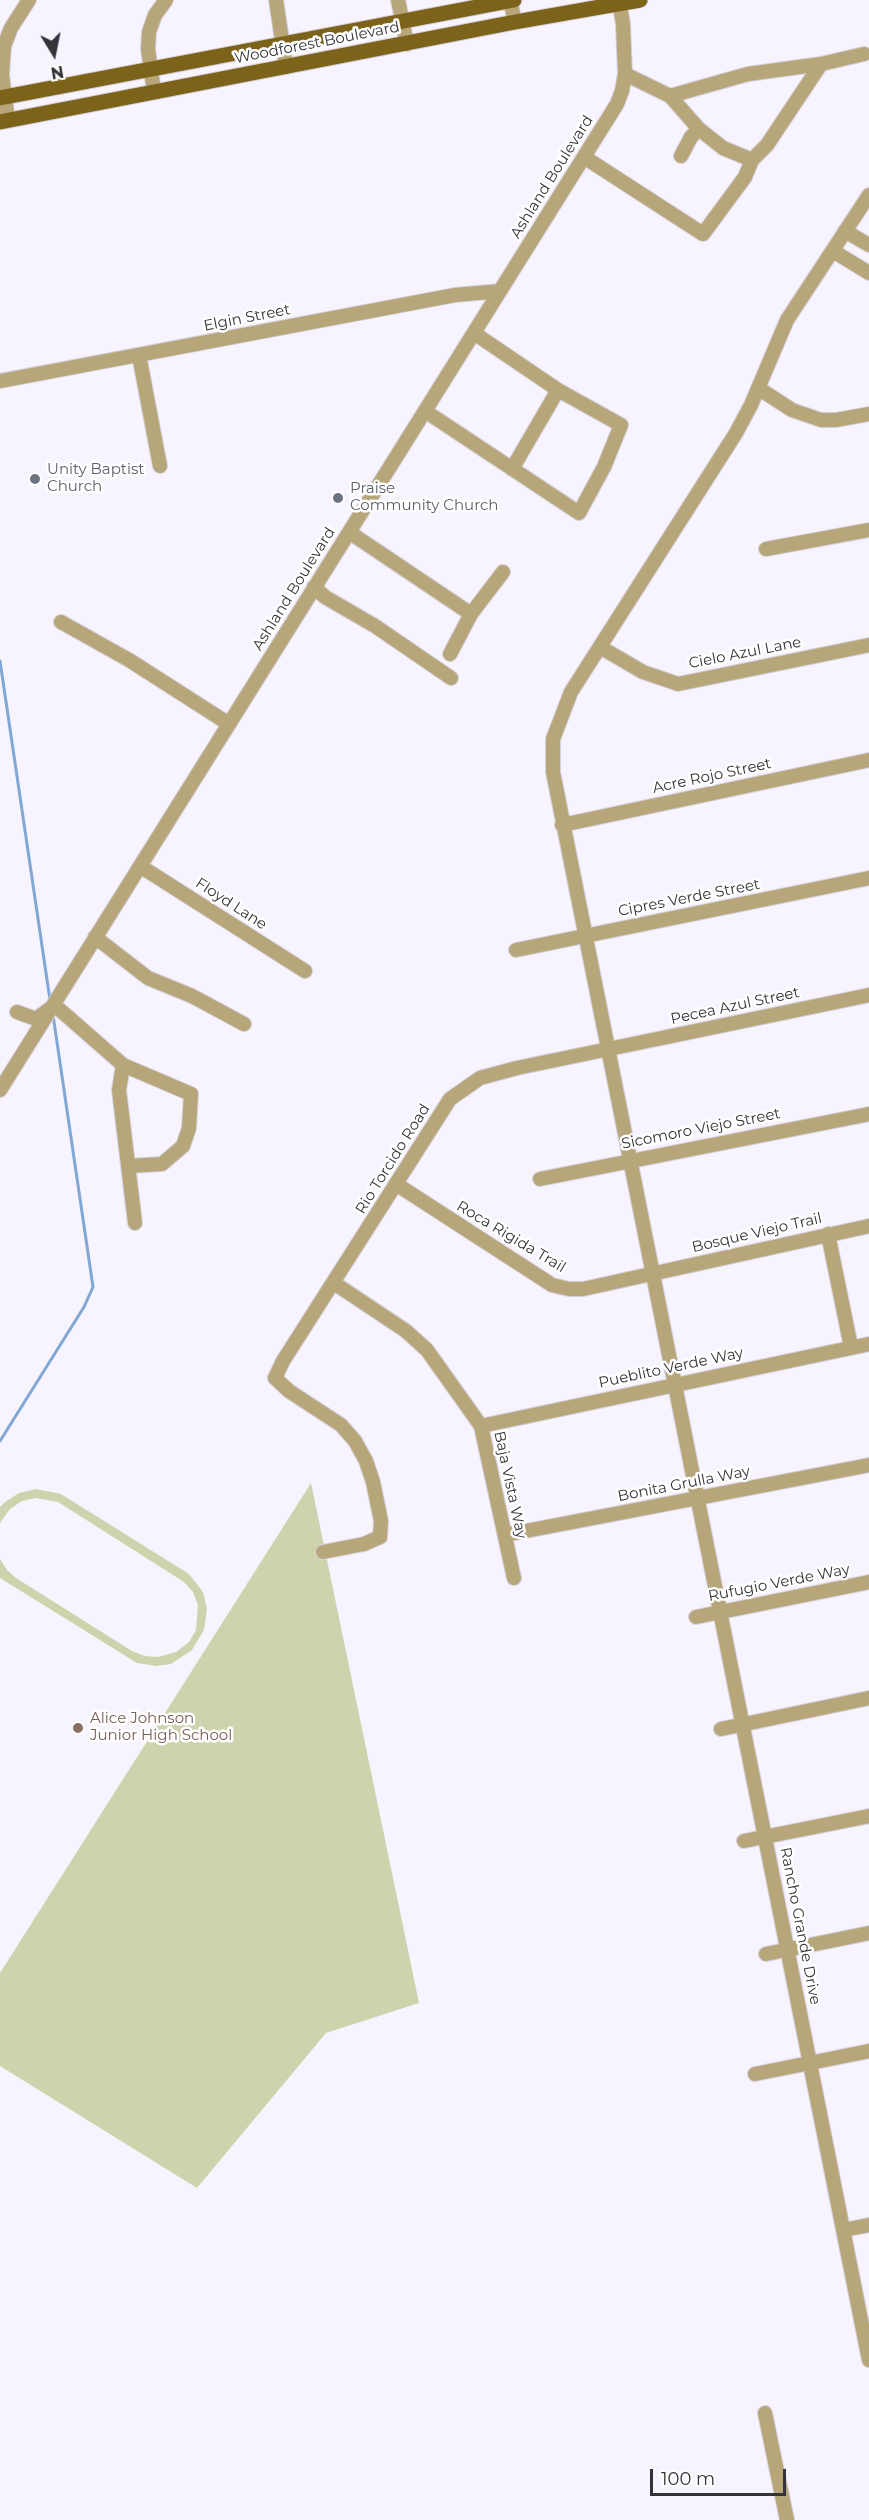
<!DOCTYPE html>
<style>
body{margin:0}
#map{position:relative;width:869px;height:2520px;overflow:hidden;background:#f8f4ff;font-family:Montserrat,sans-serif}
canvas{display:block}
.north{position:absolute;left:24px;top:24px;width:60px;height:60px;-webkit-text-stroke:4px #fff;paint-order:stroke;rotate:170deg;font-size:16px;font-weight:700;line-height:24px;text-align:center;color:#343338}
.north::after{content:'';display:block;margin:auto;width:21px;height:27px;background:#343338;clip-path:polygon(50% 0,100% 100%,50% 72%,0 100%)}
.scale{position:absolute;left:650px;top:2469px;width:136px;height:27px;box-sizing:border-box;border:3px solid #343338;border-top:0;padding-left:8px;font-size:18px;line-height:21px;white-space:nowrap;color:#343338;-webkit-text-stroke:4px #fff;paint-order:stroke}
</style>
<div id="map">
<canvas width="869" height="2520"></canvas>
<div class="north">N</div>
<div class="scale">100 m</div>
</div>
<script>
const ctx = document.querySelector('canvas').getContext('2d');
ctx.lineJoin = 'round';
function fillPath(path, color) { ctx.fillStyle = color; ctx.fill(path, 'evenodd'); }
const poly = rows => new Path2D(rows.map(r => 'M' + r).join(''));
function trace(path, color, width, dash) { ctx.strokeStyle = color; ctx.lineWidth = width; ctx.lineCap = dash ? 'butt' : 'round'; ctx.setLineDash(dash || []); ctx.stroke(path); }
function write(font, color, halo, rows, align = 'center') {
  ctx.font = font + ' Montserrat,sans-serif'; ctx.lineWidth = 5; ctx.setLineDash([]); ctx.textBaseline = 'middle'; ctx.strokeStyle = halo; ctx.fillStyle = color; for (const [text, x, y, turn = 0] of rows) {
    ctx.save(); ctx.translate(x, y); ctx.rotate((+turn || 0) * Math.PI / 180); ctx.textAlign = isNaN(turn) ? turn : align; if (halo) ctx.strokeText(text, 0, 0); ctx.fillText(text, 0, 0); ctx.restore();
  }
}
fillPath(poly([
 [311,1483,419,2003,326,2033,197,2188,0,2066,0,1973],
 [36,1489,61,1494,189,1574,203,1592,207,1609,204,1630,192,1650,171,1664,156,1666,137,1663,0,1578,0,1559,7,1570,16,1578,132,1651,145,1656,158,1657,176,1652,189,1642,196,1630,198,1605,193,1592,184,1582,58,1502,36,1498,22,1501,10,1509,0,1523,0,1507,5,1502,19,1493]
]), '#cdd4ad');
trace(poly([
 [0,661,50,1000],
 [0,1441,84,1307,93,1287,53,1015]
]), '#81a7d4', 3);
const minor = poly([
 [276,0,286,67],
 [398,0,407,44],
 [510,0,515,22],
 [625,74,670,96,699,129,723,148,752,160],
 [154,92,148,49,149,32,155,15,166,0],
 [670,96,748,74,821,64],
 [8,120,2,75,4,46,11,28,29,0],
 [681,156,691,137,699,129],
 [584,157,703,234,745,177,752,160,767,145,821,64,864,54],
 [869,195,787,320,751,405,736,433,571,692,553,739,553,772,869,2360],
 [845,231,869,245],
 [833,251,869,273],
 [139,355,160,466],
 [0,381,455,295,500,291],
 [758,388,792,410,821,420,836,420,869,414],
 [425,411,579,513,604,467,621,425,558,390,474,333],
 [512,469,558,390],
 [349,532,471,614],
 [766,549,869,530],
 [314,587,325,597,375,626,451,678],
 [61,622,129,660,229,724],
 [600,647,643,672,678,684,869,645],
 [450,654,471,614,503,572],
 [562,825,869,760],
 [140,866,305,971],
 [95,937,148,978,192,996,244,1024],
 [516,950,869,878],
 [17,1012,36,1019,52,1007,59,1009,123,1065,191,1094,189,1128,183,1146,162,1164,129,1166],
 [123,1065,119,1090,135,1223],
 [0,1090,617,104,622,91,625,74,623,24,619,0],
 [540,1179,869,1114],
 [396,1184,552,1285,569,1289,583,1289,869,1226],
 [828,1234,851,1347],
 [334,1283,406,1331,427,1350,481,1426,514,1578],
 [481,1426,869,1344],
 [505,1535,869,1465],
 [323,1552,364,1544,380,1537,381,1521,373,1482,366,1461,355,1441,341,1425,289,1391,275,1378,283,1361,450,1099,480,1078,517,1068,869,995],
 [696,1617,869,1582],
 [721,1729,869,1698],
 [744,1841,869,1816],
 [766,1954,869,1933],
 [755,2074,869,2051],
 [843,2230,869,2225],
 [765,2413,787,2520]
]);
const major = poly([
 [0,98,514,0],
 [0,122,515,22,640,0]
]);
trace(minor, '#d5d1db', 16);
trace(major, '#d5d1db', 17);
trace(minor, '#b7a67a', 14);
trace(major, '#7c6319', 15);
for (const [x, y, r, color] of [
 [35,479,6,"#6b7280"],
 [338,498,6,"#6b7280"],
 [78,1728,6,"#8d6e63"]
]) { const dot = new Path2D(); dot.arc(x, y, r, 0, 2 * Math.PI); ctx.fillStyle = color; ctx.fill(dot); trace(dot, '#fff', 2); }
write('15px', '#343338', '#fff', [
 ["Woodforest Boulevard",317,43,-11],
 ["Ashland Boulevard",552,177,-58],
 ["Elgin Street",247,318,-11],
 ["Ashland Boulevard",294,589,-58],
 ["Cielo Azul Lane",745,653,-11],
 ["Acre Rojo Street",712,776,-12],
 ["Cipres Verde Street",689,898,-11],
 ["Floyd Lane",231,904,33],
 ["Pecea Azul Street",735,1006,-12],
 ["Sicomoro Viejo Street",701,1129,-11],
 ["Rio Torcido Road",393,1159,-58],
 ["Bosque Viejo Trail",757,1233,-13],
 ["Roca Rigida Trail",511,1237,31],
 ["Pueblito Verde Way",671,1368,-12],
 ["Bonita Grulla Way",684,1484,-11],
 ["Baja Vista Way",510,1485,78],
 ["Rufugio Verde Way",779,1583,-11],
 ["Rancho Grande Drive",800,1926,79]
]);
write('15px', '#5b616d', '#fff', [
 ["Unity Baptist",47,470],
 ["Church",47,487],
 ["Praise",350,489],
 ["Community Church",350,506]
], 'left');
write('15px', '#785e54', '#fff', [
 ["Alice Johnson",90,1719],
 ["Junior High School",90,1736]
], 'left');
</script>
